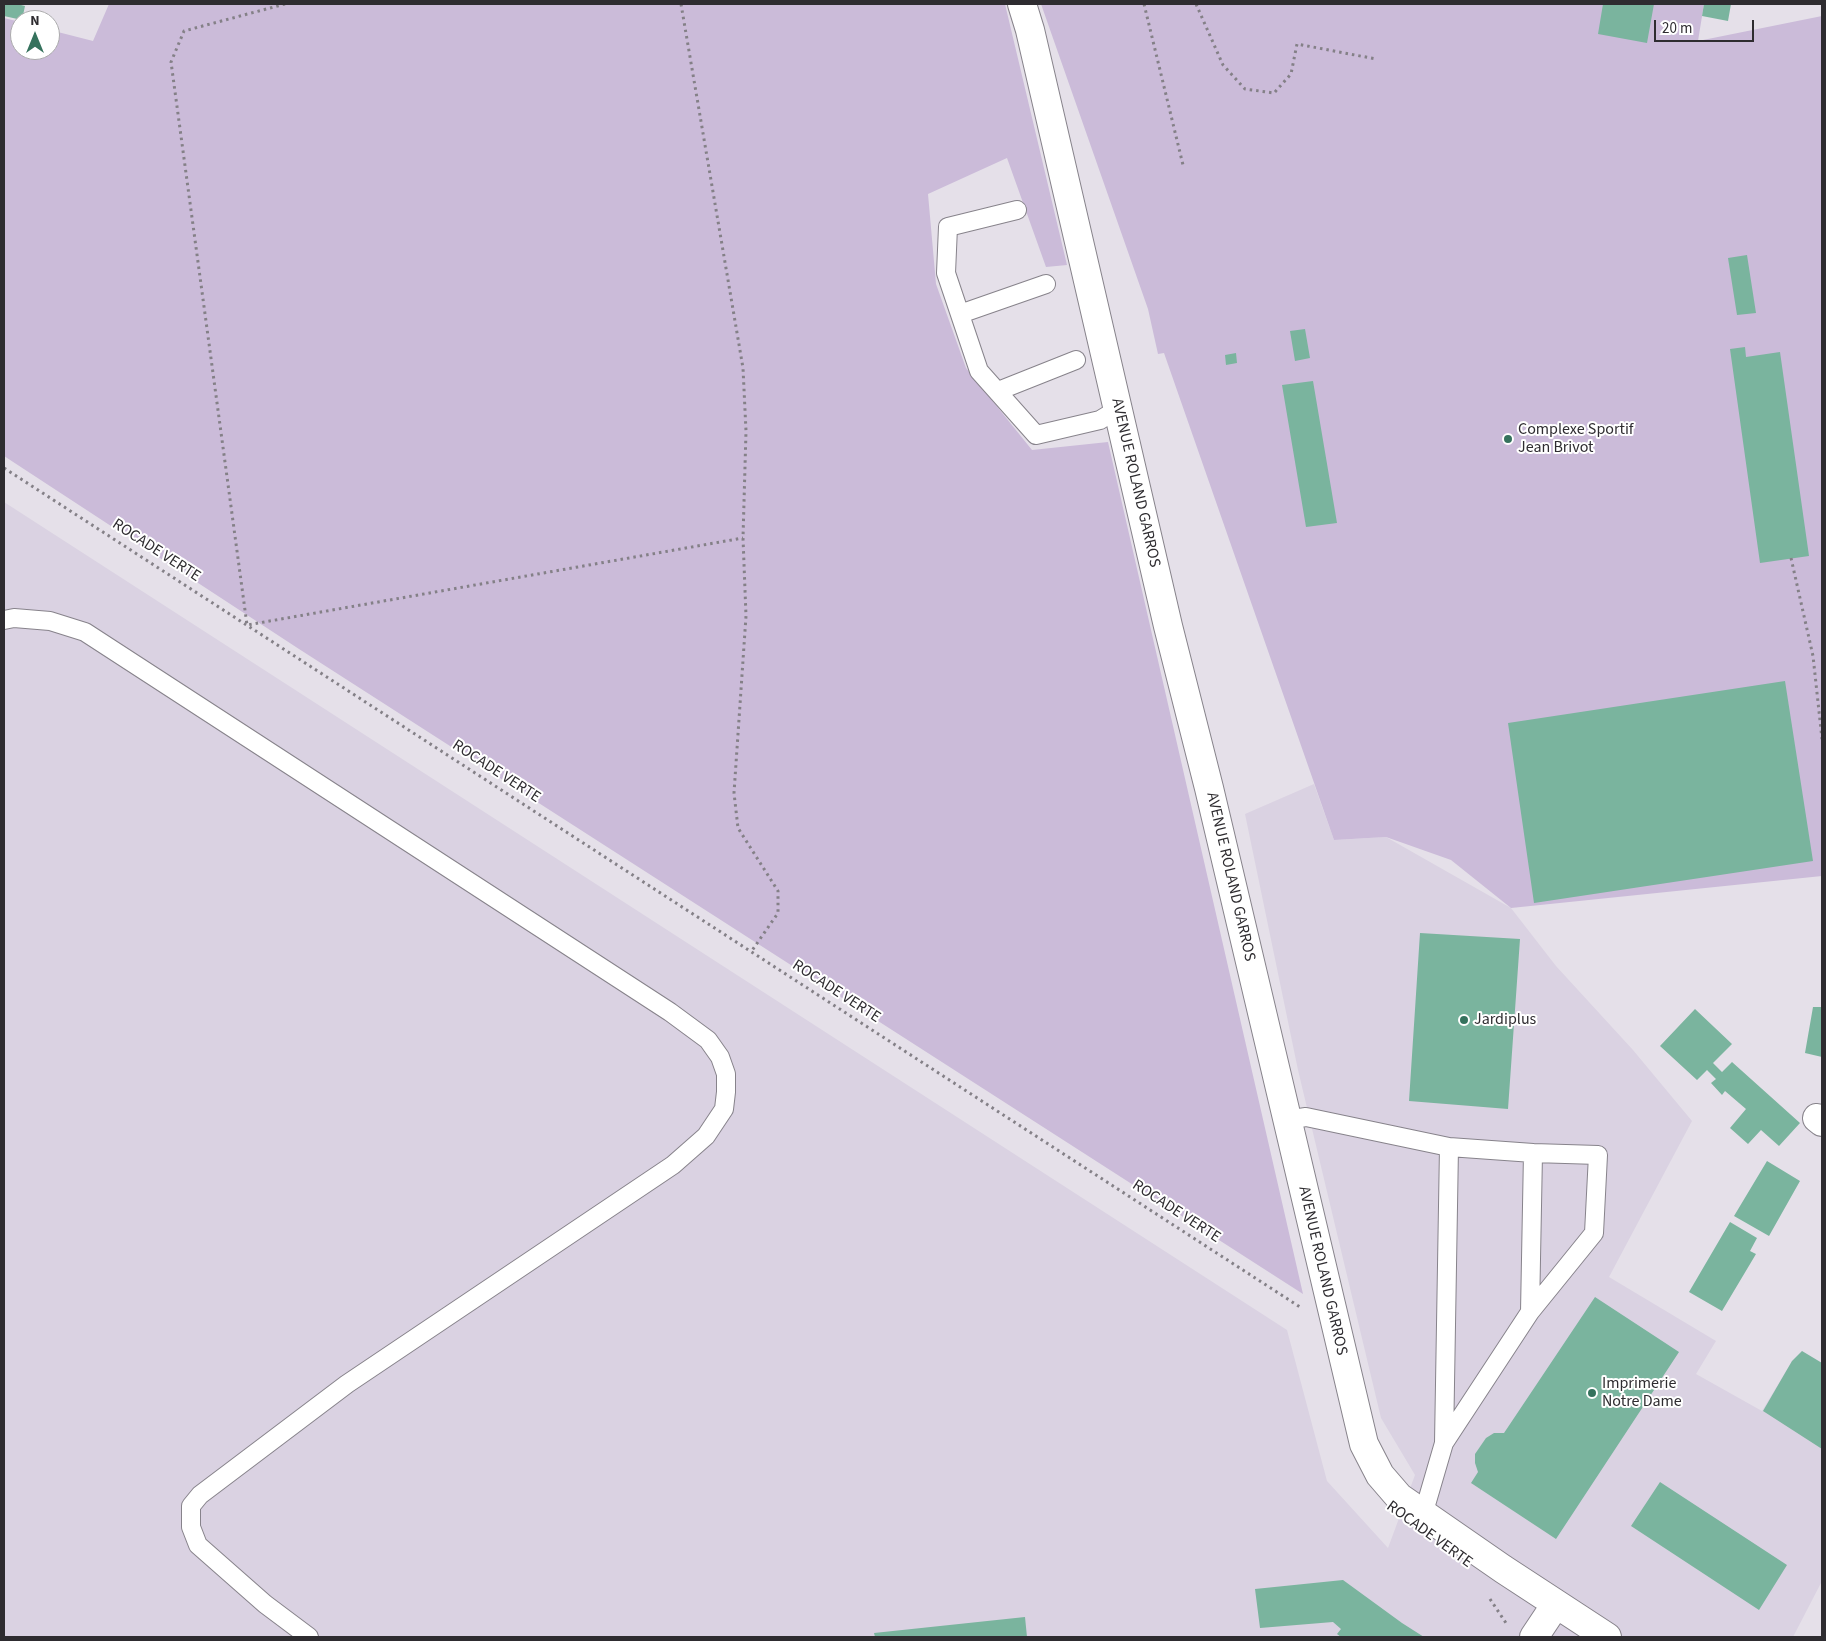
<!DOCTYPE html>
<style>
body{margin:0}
#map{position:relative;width:1826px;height:1641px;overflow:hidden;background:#e5e0e9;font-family:"Source Sans 3",sans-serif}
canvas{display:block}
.frame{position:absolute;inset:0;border:5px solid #2e2c30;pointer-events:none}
.north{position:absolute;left:10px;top:10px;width:50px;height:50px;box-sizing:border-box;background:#fff;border:1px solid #ababac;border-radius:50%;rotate:0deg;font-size:14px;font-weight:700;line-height:20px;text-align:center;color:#2e2c30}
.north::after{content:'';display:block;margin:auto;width:18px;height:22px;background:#35725d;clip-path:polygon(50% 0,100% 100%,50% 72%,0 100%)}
.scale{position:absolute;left:1654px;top:20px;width:100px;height:22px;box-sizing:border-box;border:2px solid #2e2c30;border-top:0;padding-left:6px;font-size:15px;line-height:18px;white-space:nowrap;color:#2e2c30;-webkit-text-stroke:4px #fff;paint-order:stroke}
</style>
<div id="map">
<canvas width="1826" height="1641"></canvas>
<div class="frame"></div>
<div class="north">N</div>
<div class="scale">20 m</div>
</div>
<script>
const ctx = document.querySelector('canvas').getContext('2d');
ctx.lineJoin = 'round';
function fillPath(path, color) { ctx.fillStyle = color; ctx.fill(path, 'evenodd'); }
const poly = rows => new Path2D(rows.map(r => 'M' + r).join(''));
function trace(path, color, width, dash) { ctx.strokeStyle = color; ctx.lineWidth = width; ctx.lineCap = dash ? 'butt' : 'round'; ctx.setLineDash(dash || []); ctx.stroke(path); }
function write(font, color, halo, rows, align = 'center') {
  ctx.font = font + ' "Source Sans 3",sans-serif'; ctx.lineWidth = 4; ctx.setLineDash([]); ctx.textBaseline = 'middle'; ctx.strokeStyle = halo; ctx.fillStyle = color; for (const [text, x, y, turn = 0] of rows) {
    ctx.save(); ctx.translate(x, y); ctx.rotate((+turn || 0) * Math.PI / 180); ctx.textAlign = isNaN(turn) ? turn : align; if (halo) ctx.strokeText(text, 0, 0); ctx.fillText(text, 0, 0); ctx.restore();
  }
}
fillPath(poly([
 [4,502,1287,1330,1327,1481,1388,1548,1415,1475,1381,1418,1298,1070,1245,814,1314,784,1334,840,1386,837,1511,908,1556,966,1633,1050,1692,1121,1609,1277,1716,1341,1696,1374,1762,1411,1792,1361,1802,1351,1822,1363,1822,1581,1793,1637,4,1637]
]), '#dad2e2');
fillPath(poly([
 [109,4,1005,4,1067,265,1046,267,1007,158,928,194,936,284,966,368,1032,450,1108,442,1303,1294,299,649,4,456,4,18,20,22,20,50,50,50,50,30,93,41],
 [1041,4,1704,4,1698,41,1822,16,1822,876,1511,908,1451,860,1386,837,1334,840,1164,353,1158,354,1148,309]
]), '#cbbbd9');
fillPath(poly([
 [4,4,17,4,25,6,22,20,4,16],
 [1603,4,1654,4,1647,43,1598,34],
 [1704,4,1731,4,1728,21,1702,16],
 [1747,255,1756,313,1737,315,1728,258],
 [1305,329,1310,358,1295,361,1290,331],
 [1745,347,1746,357,1780,352,1809,556,1760,563,1730,349],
 [1236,353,1237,363,1226,365,1225,355],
 [1313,381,1337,523,1306,527,1282,385],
 [1785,681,1813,861,1534,903,1508,723],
 [1420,933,1520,939,1508,1109,1409,1101],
 [1813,1007,1822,1007,1822,1057,1805,1053],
 [1695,1009,1732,1044,1713,1063,1722,1072,1732,1062,1800,1123,1779,1146,1761,1130,1748,1144,1730,1128,1746,1109,1725,1091,1722,1095,1711,1083,1716,1079,1707,1070,1697,1080,1660,1046],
 [1767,1161,1800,1181,1769,1236,1734,1216],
 [1730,1222,1757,1238,1750,1251,1756,1254,1722,1311,1689,1292],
 [1595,1297,1679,1352,1556,1539,1471,1483,1478,1472,1475,1463,1475,1454,1486,1438,1494,1433,1504,1433],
 [1802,1351,1822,1363,1822,1449,1763,1411,1792,1361],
 [1660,1482,1787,1565,1759,1610,1631,1526],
 [1343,1580,1402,1623,1424,1637,1341,1637,1337,1634,1341,1629,1333,1622,1260,1628,1255,1589],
 [1025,1617,1027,1637,875,1637,874,1633]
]), '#7ab49e');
const service = poly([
 [1017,210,948,227,946,273,979,371,1036,435,1100,420,1118,409],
 [960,314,1046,284],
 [998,391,1076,360],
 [4,620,14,618,50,621,85,632,670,1012,708,1040,720,1057,726,1074,726,1092,724,1109,706,1136,673,1165,347,1384,200,1495,191,1506,191,1527,198,1545,265,1604,309,1637],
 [1286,1120,1306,1117,1449,1147,1444,1443,1423,1515],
 [1530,1312,1594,1233,1598,1155,1533,1153],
 [1444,1443,1530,1312,1533,1153,1449,1147]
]);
const minor = poly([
 [1022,4,1030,30,1168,626,1209,788,1364,1444,1380,1475,1399,1497,1503,1569,1607,1637],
 [1817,1118,1822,1122],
 [1534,1637,1556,1604]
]);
trace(service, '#87838b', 20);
trace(minor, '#87838b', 30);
trace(poly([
 [285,4,184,31,171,62,247,625,743,538],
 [681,4,743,368,746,431,743,538,746,616,734,793,738,828,778,891,778,913,751,952],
 [1144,4,1183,165],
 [1196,4,1223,65,1245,89,1274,93,1291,74,1297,44,1376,59],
 [4,468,1300,1307],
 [1791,558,1813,656,1822,739],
 [1490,1599,1506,1623]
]), '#848087', 3, [2.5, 4]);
trace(service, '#fff', 18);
trace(minor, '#fff', 28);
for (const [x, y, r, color] of [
 [1508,439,5,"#35725d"],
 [1464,1020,5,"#35725d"],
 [1592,1393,5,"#35725d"]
]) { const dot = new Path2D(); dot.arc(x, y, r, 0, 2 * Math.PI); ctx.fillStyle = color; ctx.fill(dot); trace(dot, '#fff', 2); }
write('16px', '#2e2c30', '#fff', [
 ["Complexe Sportif",1518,430],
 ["Jean Brivot",1518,448],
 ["Jardiplus",1474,1020],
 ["Imprimerie",1602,1384],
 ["Notre Dame",1602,1402]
], 'left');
write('16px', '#2e2c30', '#fff', [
 ["AVENUE ROLAND GARROS",1135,483,77],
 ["ROCADE VERTE",156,551,33],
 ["ROCADE VERTE",496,772,33],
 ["AVENUE ROLAND GARROS",1230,877,77],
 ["ROCADE VERTE",836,992,33],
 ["ROCADE VERTE",1176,1212,33],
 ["AVENUE ROLAND GARROS",1322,1271,77],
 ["ROCADE VERTE",1429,1535,36]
]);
</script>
